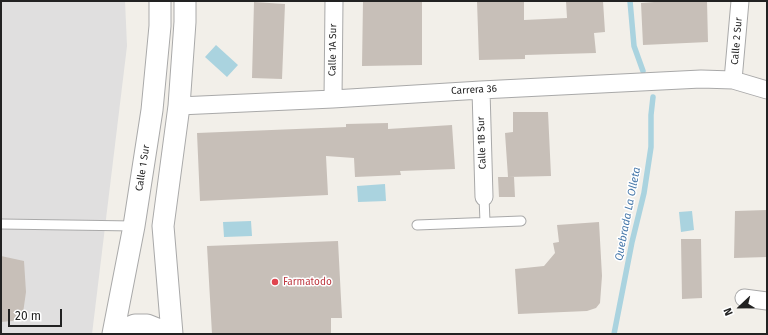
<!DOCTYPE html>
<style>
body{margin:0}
#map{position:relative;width:768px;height:335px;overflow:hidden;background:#f2efe9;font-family:"Fira Sans",sans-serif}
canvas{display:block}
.frame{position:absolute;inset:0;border:2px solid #222;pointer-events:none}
.north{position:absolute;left:720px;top:287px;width:40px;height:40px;-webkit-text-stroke:3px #fff;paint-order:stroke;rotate:248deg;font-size:11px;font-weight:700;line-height:16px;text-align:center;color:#222}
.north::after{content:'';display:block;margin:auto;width:14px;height:18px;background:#222;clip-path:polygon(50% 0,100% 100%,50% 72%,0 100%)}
.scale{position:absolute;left:8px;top:309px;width:54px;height:18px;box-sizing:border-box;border:2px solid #222;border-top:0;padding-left:5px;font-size:12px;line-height:14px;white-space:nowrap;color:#222;-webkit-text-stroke:3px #fff;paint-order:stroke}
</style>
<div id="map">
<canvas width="768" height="335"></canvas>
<div class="frame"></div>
<div class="north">N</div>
<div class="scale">20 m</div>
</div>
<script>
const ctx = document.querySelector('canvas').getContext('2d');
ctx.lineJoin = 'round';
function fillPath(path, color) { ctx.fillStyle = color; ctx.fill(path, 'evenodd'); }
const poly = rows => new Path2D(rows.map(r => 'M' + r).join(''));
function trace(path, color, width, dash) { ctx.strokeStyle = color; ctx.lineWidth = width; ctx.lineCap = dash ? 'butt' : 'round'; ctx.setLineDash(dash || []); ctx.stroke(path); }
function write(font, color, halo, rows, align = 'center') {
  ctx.font = font + ' "Fira Sans",sans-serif'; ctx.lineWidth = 3; ctx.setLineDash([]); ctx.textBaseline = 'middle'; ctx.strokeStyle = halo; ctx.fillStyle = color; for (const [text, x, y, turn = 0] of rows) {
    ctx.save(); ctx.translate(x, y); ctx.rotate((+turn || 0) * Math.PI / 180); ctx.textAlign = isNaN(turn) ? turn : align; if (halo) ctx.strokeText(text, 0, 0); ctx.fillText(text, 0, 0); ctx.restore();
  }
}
fillPath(poly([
 [1,1,125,1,127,46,92,334,1,334]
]), '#e0dfdf');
fillPath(poly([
 [216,45,238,65,227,77,205,57],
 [385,184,386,201,358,202,357,186],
 [692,211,694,230,681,232,679,212],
 [251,221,252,236,224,237,223,222]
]), '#aad3df');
trace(poly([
 [630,1,634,46,643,71],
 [614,334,632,242,644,193,651,147,651,115,653,97]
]), '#aad3df', 5.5);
fillPath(poly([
 [363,1,422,1,422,65,362,66],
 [477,1,524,1,524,20,567,18,566,1,603,1,605,32,594,33,596,53,525,55,525,59,479,60],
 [667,1,707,1,708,42,643,45,641,3],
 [254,2,285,4,282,79,252,78],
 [513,112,548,112,551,176,508,177,505,133,513,132],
 [388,123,388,129,452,125,455,169,400,171,401,175,355,177,354,158,326,156,328,195,200,201,197,133,346,127,346,124],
 [498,177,514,177,515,197,499,197],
 [767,210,767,257,734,258,735,211],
 [599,222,602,276,600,303,596,308,587,311,518,314,515,269,544,266,555,253,553,243,559,242,557,225],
 [681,239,701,239,702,298,682,299],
 [338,241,342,318,331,318,331,334,212,334,207,246],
 [1,256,24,261,26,292,22,320,1,322]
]), '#c7bfb8');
const service = poly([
 [484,197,485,222],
 [1,224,134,226],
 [417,225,521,221]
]);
const minor = poly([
 [733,80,740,1],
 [481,90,484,197],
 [333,99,334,1],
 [179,106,333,99,481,90,701,79,733,80,767,90],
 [744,298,767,301]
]);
const tertiary = poly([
 [113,334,134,226,152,110,160,26,160,1],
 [118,334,125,329,135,325,147,325,157,329,164,334],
 [172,334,163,226,179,106,185,22,185,1]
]);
trace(service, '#a9a9a9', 11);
trace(minor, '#a9a9a9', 19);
trace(tertiary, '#a9a9a9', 23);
trace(service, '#fff', 9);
trace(minor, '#fff', 17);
trace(tertiary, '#fff', 21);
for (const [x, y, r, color] of [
 [275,282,4,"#e0444e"]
]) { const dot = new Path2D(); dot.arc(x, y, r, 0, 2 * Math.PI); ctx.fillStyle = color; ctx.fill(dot); trace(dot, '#fff', 1.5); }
write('10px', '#222', '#fff', [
 ["Calle 2 Sur",737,41,-85],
 ["Calle 1A Sur",333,50,-89],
 ["Carrera 36",474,90,-3],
 ["Calle 1B Sur",482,143,-92],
 ["Calle 1 Sur",143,168,-81]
]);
write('10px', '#be3a42', '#fff', [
 ["Farmatodo",283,282]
], 'left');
write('italic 11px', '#4a7aab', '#fff', [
 ["Quebrada La Olleta",628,214,-79]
]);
</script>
